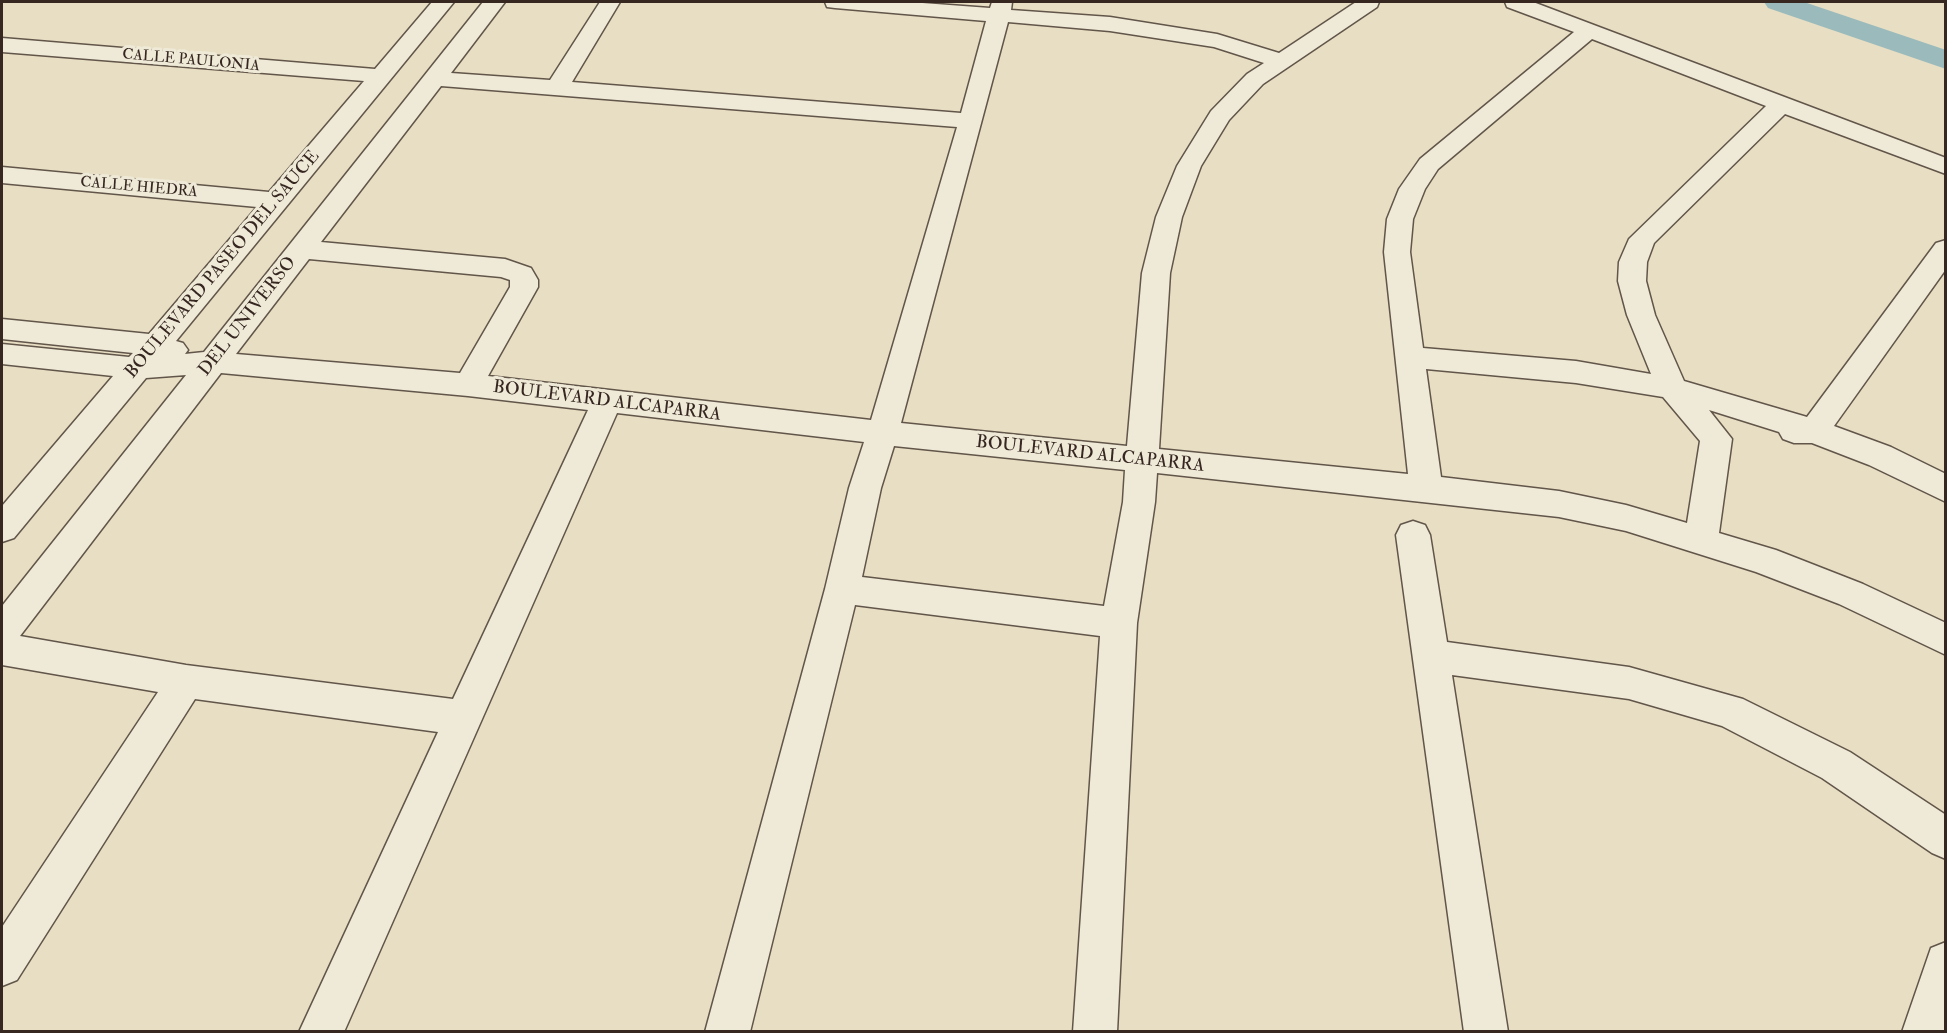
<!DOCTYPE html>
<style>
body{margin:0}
#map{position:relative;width:1947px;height:1033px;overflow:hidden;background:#e7dec3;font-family:"IM FELL Double Pica",serif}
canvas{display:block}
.frame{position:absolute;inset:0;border:3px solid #362720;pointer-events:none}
</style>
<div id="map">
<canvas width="1947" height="1033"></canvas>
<div class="frame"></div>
</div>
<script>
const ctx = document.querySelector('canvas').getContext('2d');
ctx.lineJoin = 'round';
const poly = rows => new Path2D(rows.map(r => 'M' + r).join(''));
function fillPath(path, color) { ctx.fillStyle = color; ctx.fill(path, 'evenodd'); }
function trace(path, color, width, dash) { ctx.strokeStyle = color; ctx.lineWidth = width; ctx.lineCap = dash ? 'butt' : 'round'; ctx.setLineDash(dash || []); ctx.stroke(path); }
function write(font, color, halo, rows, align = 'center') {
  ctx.font = font + ' "IM FELL Double Pica",serif'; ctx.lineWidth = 6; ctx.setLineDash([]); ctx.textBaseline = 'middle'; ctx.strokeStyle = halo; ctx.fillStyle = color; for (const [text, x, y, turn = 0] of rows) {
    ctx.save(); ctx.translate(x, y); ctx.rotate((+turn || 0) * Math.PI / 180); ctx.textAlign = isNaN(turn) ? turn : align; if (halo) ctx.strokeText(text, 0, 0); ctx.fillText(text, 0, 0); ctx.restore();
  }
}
fillPath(poly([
 [1764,2,1804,2,1946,50,1946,69,1768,8,1764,2]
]), '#9ababc');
const minor = poly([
 [432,2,454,2,176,341,183,343,188,350,185,354,204,352,483,2,505,2,451,73,550,80,600,2,620,2,572,82,961,113,986,21,835,8,827,7,825,2,909,2,990,8,992,2,1012,2,1011,10,1110,17,1217,34,1279,53,1356,2,1379,2,1377,7,1263,84,1229,120,1201,166,1182,217,1170,273,1159,449,1408,474,1384,252,1387,219,1399,189,1420,159,1574,32,1507,7,1505,2,1533,2,1946,158,1946,174,1785,114,1654,243,1647,262,1646,281,1655,315,1684,381,1807,417,1936,243,1946,240,1946,269,1834,426,1891,447,1946,474,1946,502,1869,465,1812,443,1794,443,1783,439,1779,432,1709,410,1732,439,1719,533,1776,550,1863,584,1946,623,1946,655,1839,604,1756,572,1626,531,1559,517,1157,473,1155,502,1137,623,1117,1032,1073,1032,1100,636,855,605,750,1032,705,1032,825,589,849,488,864,442,617,413,344,1032,299,1032,438,732,195,699,17,980,2,986,2,927,158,692,2,665,2,606,186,375,146,378,14,538,2,542,2,506,113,376,2,364,2,344,129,357,133,353,2,339,2,319,149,334,257,207,2,183,2,167,269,192,364,81,2,52,2,38,375,69,432,2],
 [1008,22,1110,31,1214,47,1264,63,1247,74,1211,111,1177,166,1156,217,1142,273,1127,446,901,423,1008,22],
 [1592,39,1766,106,1629,239,1619,262,1618,281,1627,315,1651,374,1576,361,1423,348,1410,252,1413,219,1425,189,1438,169,1592,39],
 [441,86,957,127,871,420,488,376,538,287,538,280,531,268,505,259,321,242,441,86],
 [309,259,501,277,510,280,510,287,460,373,236,354,309,259],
 [1426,369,1576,383,1663,397,1700,441,1687,523,1626,505,1559,491,1441,477,1426,369],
 [221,373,468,396,588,410,453,699,186,665,20,636,221,373],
 [894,446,1125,470,1123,502,1104,606,862,577,881,488,894,446],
 [1413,521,1425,525,1430,535,1447,642,1629,667,1743,699,1850,752,1946,815,1946,859,1932,853,1822,778,1722,726,1629,699,1452,675,1508,1032,1464,1032,1396,535,1401,525,1413,521],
 [1946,942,1946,1032,1902,1032,1931,948,1946,942]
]);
trace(minor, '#625549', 3);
fillPath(minor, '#efead8');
write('15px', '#362720', '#efead8', [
 ["CALLE PAULONIA",191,61,5],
 ["CALLE HIEDRA",139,188,5]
]);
write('18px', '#362720', '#efead8', [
 ["BOULEVARD PASEO DEL SAUCE",223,265,-50],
 ["DEL UNIVERSO",248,317,-52],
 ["BOULEVARD ALCAPARRA",607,402,7],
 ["BOULEVARD ALCAPARRA",1090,455,6]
]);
</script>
